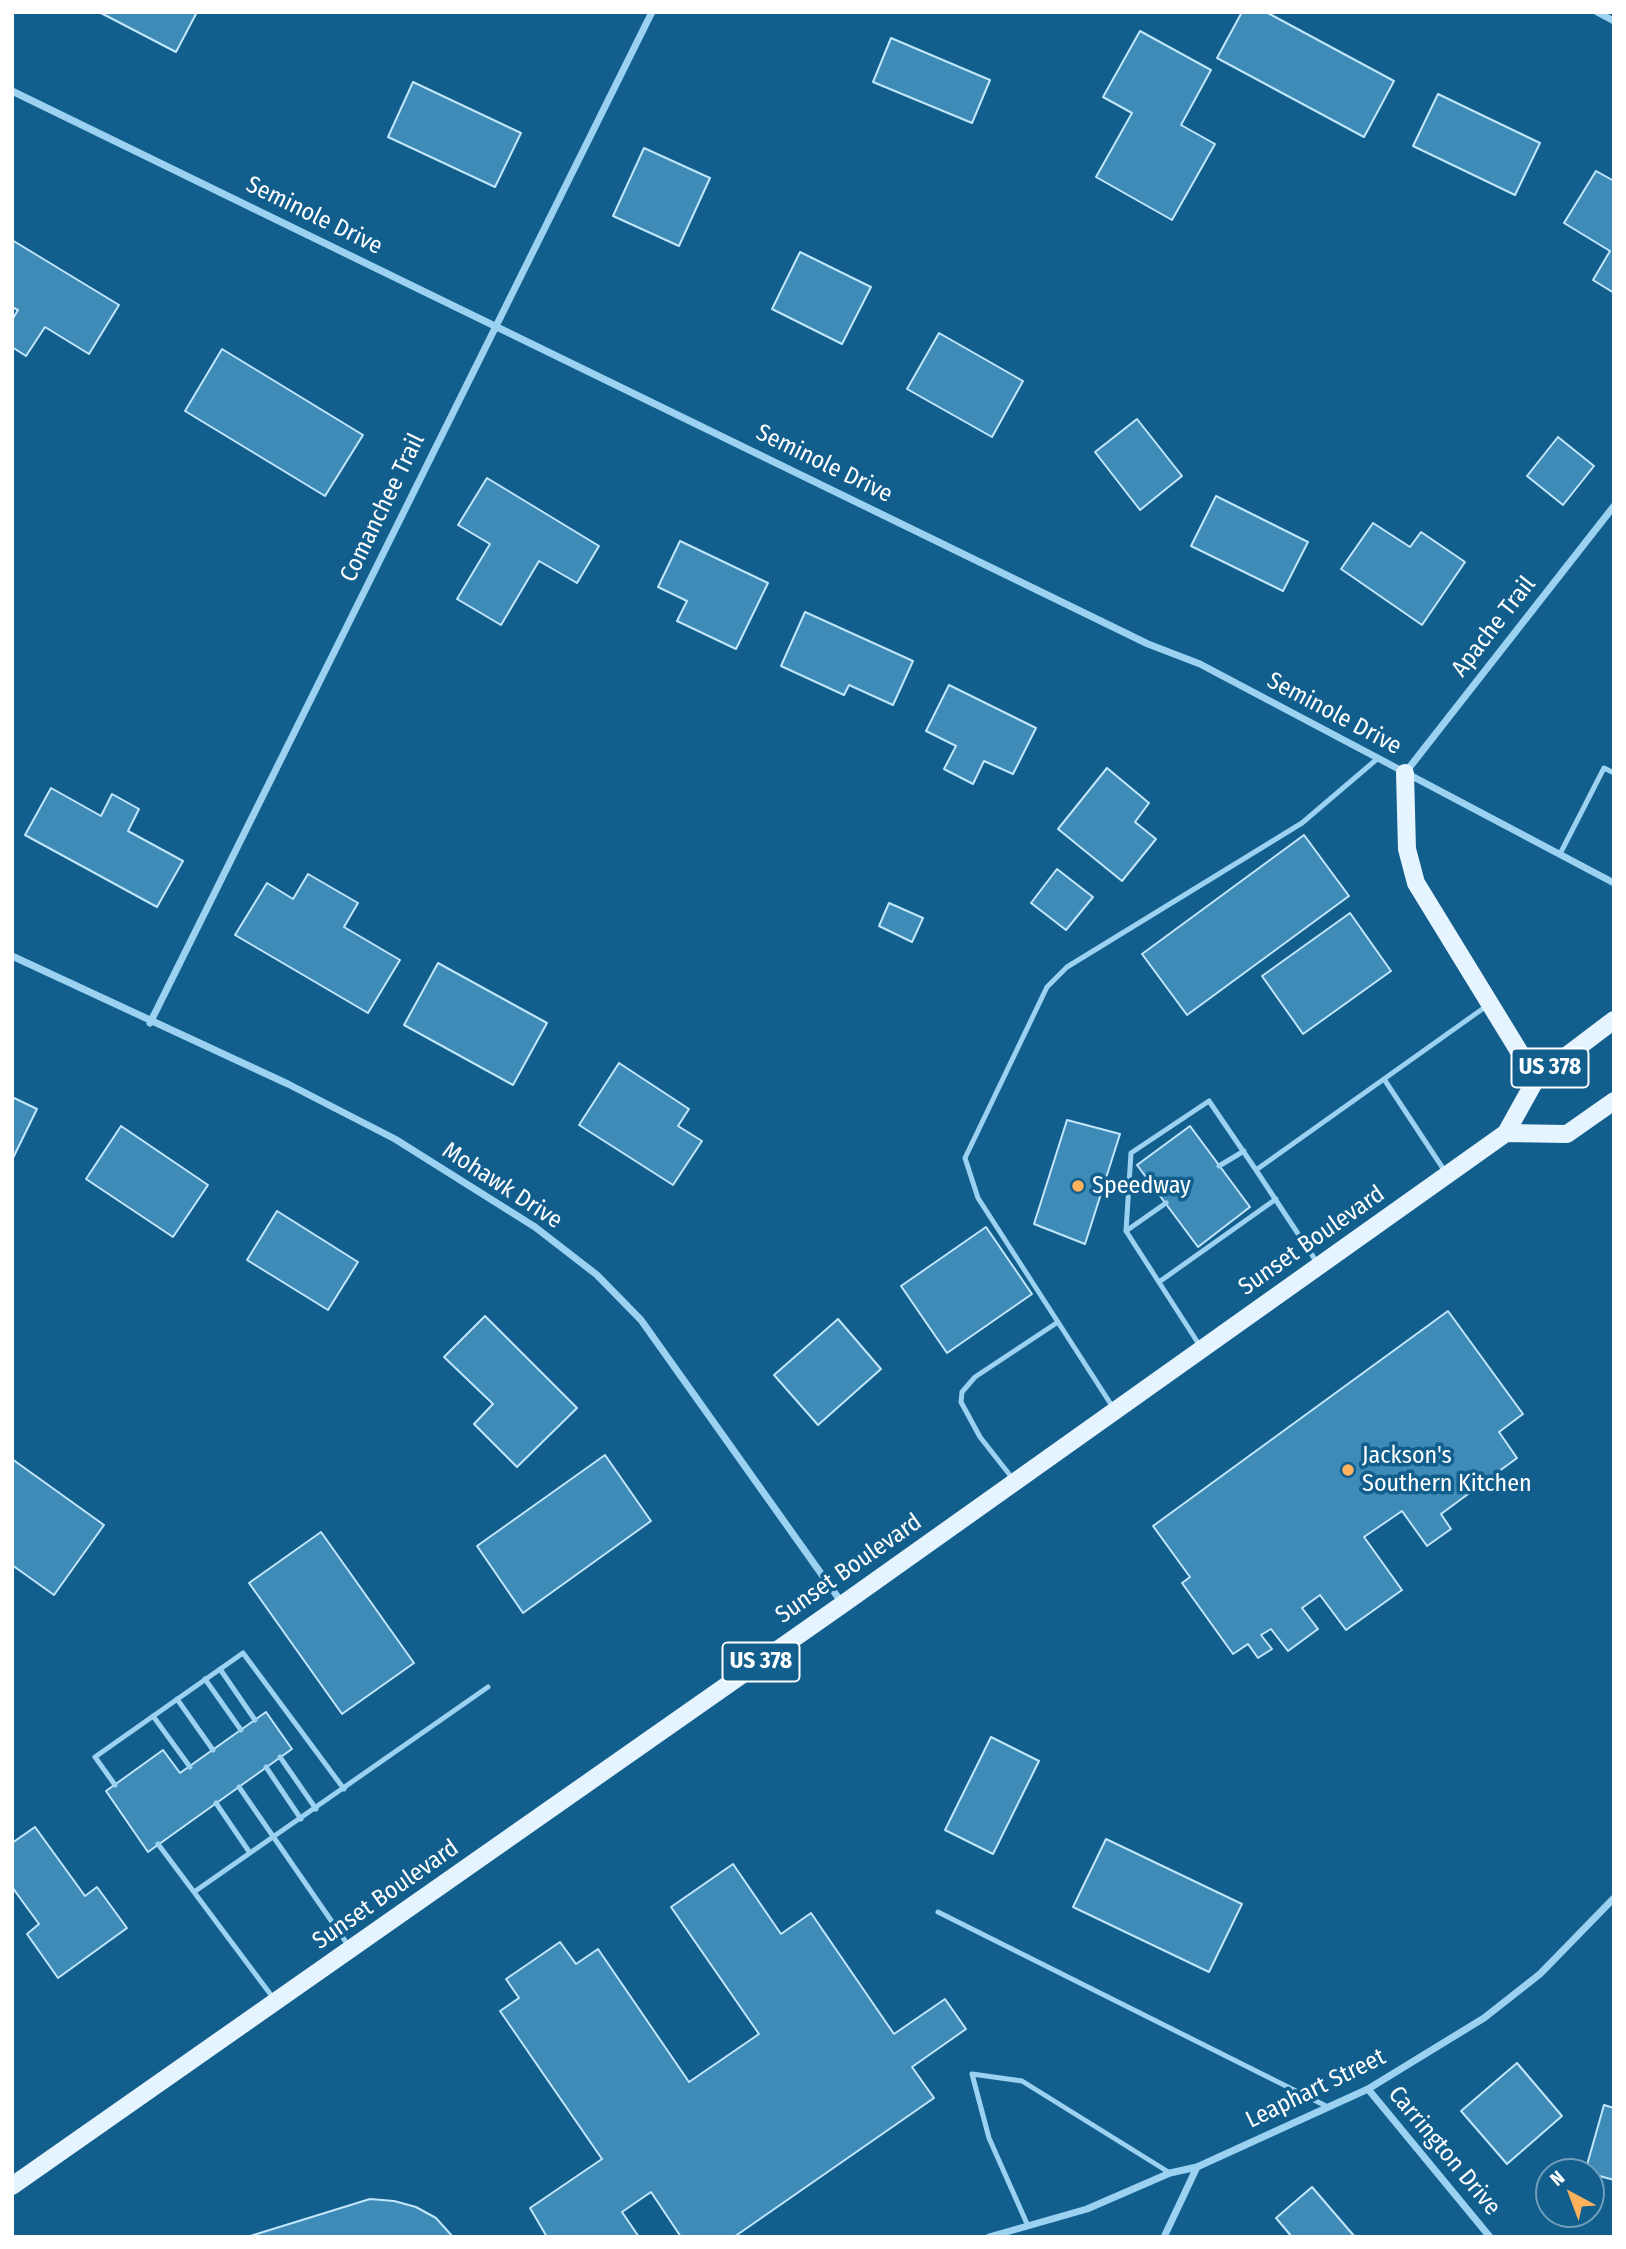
<!DOCTYPE html>
<style>
body{margin:0}
#map{position:relative;width:1626px;height:2249px;overflow:hidden;background:#125e8d;font-family:"Fira Sans Condensed",sans-serif}
canvas{display:block}
.frame{position:absolute;inset:0;border:14px solid #fff;pointer-events:none}
.north{position:absolute;left:1535px;top:2158px;width:70px;height:70px;box-sizing:border-box;background:#125e8d;border:2px solid #719ebb;border-radius:50%;rotate:319deg;font-size:19px;font-weight:700;line-height:28px;text-align:center;color:#fff}
.north::after{content:'';display:block;margin:auto;width:24px;height:32px;background:#ffb25b;clip-path:polygon(50% 0,100% 100%,50% 72%,0 100%)}
</style>
<div id="map">
<canvas width="1626" height="2249"></canvas>
<div class="frame"></div>
<div class="north">N</div>
</div>
<script>
const ctx = document.querySelector('canvas').getContext('2d');
ctx.lineJoin = 'round';
function fillPath(path, color) { ctx.fillStyle = color; ctx.fill(path, 'evenodd'); }
const poly = rows => new Path2D(rows.map(r => 'M' + r).join(''));
function trace(path, color, width, dash) { ctx.strokeStyle = color; ctx.lineWidth = width; ctx.lineCap = dash ? 'butt' : 'round'; ctx.setLineDash(dash || []); ctx.stroke(path); }
function write(font, color, halo, rows, align = 'center') {
  ctx.font = font + ' "Fira Sans Condensed",sans-serif'; ctx.lineWidth = 7; ctx.setLineDash([]); ctx.textBaseline = 'middle'; ctx.strokeStyle = halo; ctx.fillStyle = color; for (const [text, x, y, turn = 0] of rows) {
    ctx.save(); ctx.translate(x, y); ctx.rotate((+turn || 0) * Math.PI / 180); ctx.textAlign = isNaN(turn) ? turn : align; if (halo) ctx.strokeText(text, 0, 0); ctx.fillText(text, 0, 0); ctx.restore();
  }
}
const building = poly([
 [99,12,197,12,176,52,99,12],
 [1242,12,1266,12,1394,81,1364,137,1217,58,1242,12],
 [1140,31,1211,70,1181,125,1215,144,1172,220,1096,177,1132,113,1103,97,1140,31],
 [891,38,990,80,972,123,873,82,891,38],
 [413,82,521,133,495,187,388,137,413,82],
 [1438,94,1540,143,1515,195,1413,146,1438,94],
 [644,148,710,178,679,246,613,216,644,148],
 [1596,171,1614,181,1614,293,1593,280,1610,251,1564,223,1596,171],
 [12,240,119,305,89,354,45,327,26,356,12,347,12,320,18,310,12,307,12,240],
 [800,252,871,287,842,344,772,309,800,252],
 [939,333,1023,381,992,437,907,389,939,333],
 [222,349,363,435,325,496,185,411,222,349],
 [1137,419,1182,476,1140,510,1095,452,1137,419],
 [1558,437,1594,466,1563,505,1527,476,1558,437],
 [487,478,599,546,577,583,539,561,501,625,457,599,490,544,458,525,487,478],
 [1216,496,1308,542,1283,591,1191,546,1216,496],
 [1373,523,1410,547,1421,532,1465,562,1422,625,1341,569,1373,523],
 [680,541,768,583,736,649,677,621,687,601,658,587,680,541],
 [805,612,913,661,893,705,849,685,844,695,781,666,805,612],
 [949,685,1036,728,1013,774,984,761,973,784,944,769,956,746,926,731,949,685],
 [1107,768,1149,803,1135,822,1156,839,1122,881,1058,829,1107,768],
 [51,788,101,816,112,794,139,809,128,831,183,861,157,907,25,835,51,788],
 [1304,835,1349,896,1187,1015,1142,954,1304,835],
 [1057,869,1093,897,1066,930,1031,903,1057,869],
 [308,874,358,903,344,927,400,960,368,1013,235,935,267,883,293,899,308,874],
 [889,903,923,918,912,942,879,926,889,903],
 [1350,913,1391,971,1303,1034,1262,976,1350,913],
 [438,963,547,1023,513,1085,404,1025,438,963],
 [619,1063,689,1109,678,1126,702,1141,673,1185,579,1125,619,1063],
 [12,1097,37,1109,12,1160,12,1097],
 [1067,1120,1120,1134,1085,1244,1034,1224,1067,1120],
 [121,1126,208,1185,173,1237,86,1179,121,1126],
 [1190,1126,1250,1207,1198,1247,1137,1165,1190,1126],
 [277,1211,358,1262,328,1310,247,1260,277,1211],
 [986,1227,1032,1294,947,1353,901,1286,986,1227],
 [1448,1311,1523,1414,1499,1432,1517,1458,1441,1514,1451,1529,1427,1546,1402,1511,1364,1537,1402,1590,1346,1630,1320,1595,1302,1608,1318,1629,1288,1651,1271,1629,1261,1635,1272,1649,1258,1658,1248,1644,1233,1654,1182,1583,1190,1577,1153,1526,1448,1311],
 [485,1316,577,1408,517,1467,474,1424,493,1404,444,1357,485,1316],
 [838,1319,881,1369,818,1425,774,1375,838,1319],
 [605,1455,651,1521,523,1613,477,1546,605,1455],
 [12,1459,104,1525,54,1595,12,1565,12,1459],
 [321,1532,414,1663,342,1714,249,1583,321,1532],
 [266,1712,292,1749,148,1852,106,1791,163,1750,180,1773,266,1712],
 [991,1737,1039,1761,993,1854,945,1830,991,1737],
 [35,1827,85,1896,97,1887,127,1928,58,1978,27,1934,39,1924,12,1887,12,1843,35,1827],
 [1106,1839,1242,1904,1209,1972,1073,1907,1106,1839],
 [733,1864,781,1934,811,1913,894,2034,945,1999,966,2029,912,2067,934,2098,734,2237,681,2237,651,2192,622,2212,639,2237,547,2237,530,2208,602,2159,500,2011,519,1998,506,1979,560,1942,576,1964,598,1949,689,2082,759,2034,671,1907,733,1864],
 [1517,2063,1562,2116,1507,2164,1461,2111,1517,2063],
 [1604,2105,1614,2108,1614,2180,1585,2172,1604,2105],
 [1312,2187,1355,2237,1292,2237,1276,2218,1312,2187],
 [370,2199,394,2201,416,2207,436,2218,453,2237,247,2237,370,2199]
]);
fillPath(building, '#3f8bb8');
trace(building, '#c2e7fc', 2);
trace(poly([
 [1560,854,1604,768,1614,773],
 [1384,1079,1446,1173],
 [1219,1166,1244,1151],
 [1256,1170,1318,1264],
 [1126,1231,1166,1203],
 [1159,1282,1276,1199],
 [1200,1346,1126,1231,1131,1153,1209,1101,1256,1170,1488,1005],
 [1114,1409,978,1198,965,1158,1047,987,1067,967,1302,823,1377,759],
 [1013,1479,980,1437,961,1402,962,1392,975,1377,1058,1322],
 [220,1669,255,1720],
 [205,1679,241,1730],
 [177,1699,213,1750],
 [153,1716,190,1767],
 [280,1757,316,1809],
 [266,1767,301,1819],
 [115,1785,95,1757,243,1653,344,1789],
 [239,1787,348,1945],
 [216,1803,250,1853],
 [158,1844,274,1999],
 [194,1892,488,1687],
 [938,1912,1328,2107],
 [1028,2226,989,2138,972,2074,1022,2081,1170,2173]
]), '#9bd1f1', 5);
trace(poly([
 [1597,12,1614,21],
 [12,91,1148,644,1200,664,1614,883],
 [1405,773,1614,506],
 [12,956,288,1084,395,1139,535,1227,597,1275,641,1320,842,1603],
 [150,1023,652,12],
 [1368,2089,1490,2237],
 [989,2237,1087,2209,1170,2173,1197,2167,1368,2089,1484,2018,1540,1974,1614,1898],
 [1164,2237,1197,2167]
]), '#9bd1f1', 7);
trace(poly([
 [1405,773,1407,849,1416,883,1536,1079],
 [1506,1133,1567,1134,1614,1101],
 [12,2186,843,1604,1506,1133,1536,1079,1614,1020]
]), '#e5f4ff', 18);
for (const [x, y, r, color] of [
 [1078,1186,7,"#ffb25b"],
 [1348,1470,7,"#ffb25b"]
]) { const dot = new Path2D(); dot.arc(x, y, r, 0, 2 * Math.PI); ctx.fillStyle = color; ctx.fill(dot); trace(dot, '#125e8d', 2.5); }
for (const [x, y, w] of [
 [1550,1068,77],
 [761,1662,77]
]) { const box = new Path2D(); box.roundRect(x - w / 2, y - 19.5, w, 39, 5); ctx.fillStyle = '#125e8d'; ctx.fill(box); trace(box, '#fff', 2); }
write('bold 23px', '#fff', null, [
 ["US 378",1550,1068],
 ["US 378",761,1662]
]);
write('24px', '#fff', '#125e8d', [
 ["Seminole Drive",314,216,26],
 ["Seminole Drive",824,464,26],
 ["Comanchee Trail",383,508,-64],
 ["Apache Trail",1494,627,-52],
 ["Seminole Drive",1334,714,28],
 ["Mohawk Drive",502,1186,33],
 ["Sunset Boulevard",1312,1241,-35],
 ["Sunset Boulevard",849,1569,-35],
 ["Sunset Boulevard",386,1895,-35],
 ["Leaphart Street",1316,2089,-26],
 ["Carrington Drive",1444,2151,50]
]);
write('24px', '#fff', '#125e8d', [
 ["Speedway",1092,1186],
 ["Jackson's",1362,1456],
 ["Southern Kitchen",1362,1484]
], 'left');
</script>
